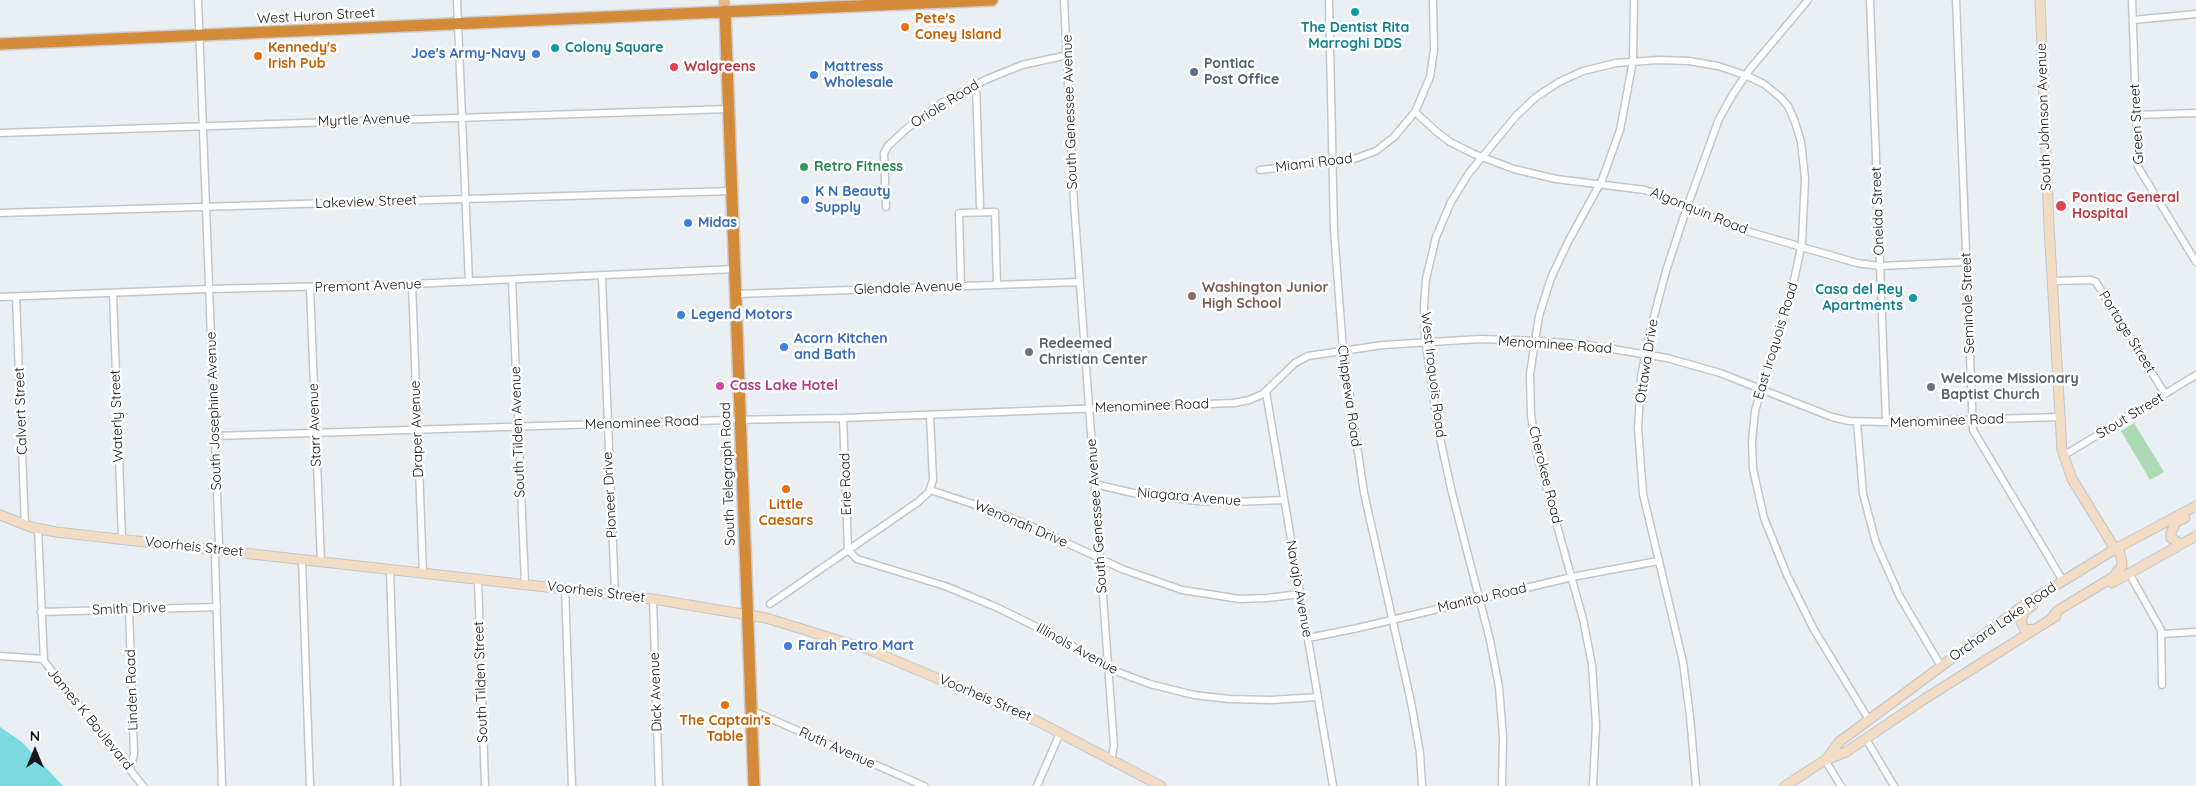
<!DOCTYPE html>
<style>
body{margin:0}
#map{position:relative;width:2196px;height:786px;overflow:hidden;background:#eaeff4;font-family:Quicksand,sans-serif}
canvas{display:block}
.north{position:absolute;left:10px;top:726px;width:50px;height:50px;-webkit-text-stroke:4px #fff;paint-order:stroke;rotate:0deg;font-size:14px;font-weight:700;line-height:20px;text-align:center;color:#151718}
.north::after{content:'';display:block;margin:auto;width:18px;height:22px;background:#151718;clip-path:polygon(50% 0,100% 100%,50% 72%,0 100%)}
</style>
<div id="map">
<canvas width="2196" height="786"></canvas>
<div class="north">N</div>
</div>
<script>
const ctx = document.querySelector('canvas').getContext('2d');
ctx.lineJoin = 'round';
function fillPath(path, color) { ctx.fillStyle = color; ctx.fill(path, 'evenodd'); }
const poly = rows => new Path2D(rows.map(r => 'M' + r).join(''));
function trace(path, color, width, dash) { ctx.strokeStyle = color; ctx.lineWidth = width; ctx.lineCap = dash ? 'butt' : 'round'; ctx.setLineDash(dash || []); ctx.stroke(path); }
function write(font, color, halo, rows, align = 'center') {
  ctx.font = font + ' Quicksand,sans-serif'; ctx.lineWidth = 5; ctx.setLineDash([]); ctx.textBaseline = 'middle'; ctx.strokeStyle = halo; ctx.fillStyle = color; for (const [text, x, y, turn = 0] of rows) {
    ctx.save(); ctx.translate(x, y); ctx.rotate((+turn || 0) * Math.PI / 180); ctx.textAlign = isNaN(turn) ? turn : align; if (halo) ctx.strokeText(text, 0, 0); ctx.fillText(text, 0, 0); ctx.restore();
  }
}
fillPath(poly([
 [2134,423,2164,472,2150,480,2121,431]
]), '#abdbb4');
fillPath(poly([
 [0,727,22,742,63,786,0,786]
]), '#7adae0');
const street = poly([
 [198,0,219,544,215,556,222,786],
 [457,0,469,282],
 [1064,0,1074,203,1114,746,1111,761],
 [1329,0,1334,231,1343,350,1364,493,1411,702,1420,753,1422,786],
 [1870,0,1886,422],
 [1956,0,1973,430,2063,581],
 [2132,0,2138,167,2196,262],
 [2133,20,2196,14],
 [976,84,980,206],
 [1415,112,1437,132,1450,142,1474,154,1514,169,1556,179,1645,190,1743,230,1857,263,1880,266,1966,262],
 [2136,115,2196,113],
 [0,133,728,109],
 [1260,170,1354,159,1376,151,1394,137,1415,112,1430,77,1434,50,1433,0],
 [886,207,884,153,888,146,905,130,940,104,985,80,1022,65,1068,55],
 [0,213,732,191],
 [602,277,615,594],
 [512,280,525,584],
 [2053,281,2091,280,2096,282,2165,394],
 [412,284,423,573],
 [961,286,959,213,995,212,997,285],
 [310,288,321,562],
 [113,293,122,539],
 [736,294,1080,282],
 [0,297,209,289,412,284,735,269],
 [16,297,25,526],
 [1266,392,1333,786],
 [843,418,848,550],
 [1857,422,1863,494,1876,543,1900,597,1941,666],
 [215,436,729,420,843,418,1234,403,1249,400,1263,394,1295,363,1308,356,1383,345,1480,339,1541,341,1588,345,1667,358,1720,373,1832,417,1849,421,1886,422,2060,417],
 [2063,456,2196,375],
 [1095,484,1133,493,1198,501,1232,502,1284,500],
 [930,490,994,511,1040,530,1122,569,1182,590,1240,599,1267,598,1300,594],
 [38,529,44,661,143,786],
 [848,550,857,559,945,586,996,607,1061,639,1115,671,1150,684,1194,695,1229,699,1271,700,1318,697],
 [302,560,310,786],
 [390,570,397,786],
 [2129,573,2161,630,2162,685],
 [478,579,485,786],
 [565,588,572,786],
 [653,599,659,786],
 [770,604,918,502,929,492,933,480,930,415],
 [129,609,134,754,130,769],
 [41,612,217,607],
 [2162,634,2196,632],
 [1308,638,1358,628,1572,577,1658,561],
 [0,656,44,659],
 [751,710,924,786],
 [1866,739,1894,786],
 [1825,760,1841,786],
 [1037,786,1060,733],
 [1502,786,1503,737,1499,687,1490,640,1452,493,1438,429,1425,337,1424,306,1426,279,1436,237,1451,202,1469,173,1516,116,1536,97,1559,82,1583,71,1616,63,1658,60,1689,61,1718,66,1745,75,1764,84,1780,97,1788,106,1795,122,1801,142,1805,178,1802,243,1793,285,1755,411,1752,441,1753,469,1764,518,1787,575,1813,628,1869,720],
 [1593,786,1596,725,1592,665,1583,619,1536,450,1531,415,1530,374,1539,316,1551,278,1568,242,1602,180,1620,130,1633,61,1634,0],
 [1696,786,1690,716,1683,662,1643,494,1638,428,1641,377,1648,339,1666,271,1687,207,1719,119,1733,94,1750,69,1808,0]
]);
const secondary = poly([
 [2040,0,2049,226,2062,450,2072,479,2115,549,2120,553,2122,563,2122,566,2113,577,2057,611,2052,618],
 [0,515,31,527,56,532,653,599,766,618,870,650,984,698,1037,721,1161,786],
 [2181,544,2171,538,2171,533,2176,522,2185,518],
 [2112,583,2196,536],
 [2033,605,2024,612,2021,622,2025,630,2035,629],
 [1826,760,1839,742,2024,605,2115,549,2196,506],
 [1785,786,1825,760,1846,752,1923,700,2056,616]
]);
const primary = poly([
 [724,0,725,11]
]);
const highway = poly([
 [725,11,754,786],
 [0,44,992,0]
]);
trace(street, '#c1c6ca', 9);
trace(secondary, '#c1c6ca', 11);
trace(primary, '#ccc', 12);
trace(highway, '#ccc', 14);
trace(street, '#fff', 6);
trace(secondary, '#f2dcc4', 9);
trace(primary, '#e5b988', 10);
trace(highway, '#d38b39', 11);
for (const [x, y, r, color] of [
 [1355,12,5,"#0f9aa8"],
 [905,27,5,"#e8710a"],
 [555,48,5,"#0f9aa8"],
 [536,54,5,"#3f7fe0"],
 [258,56,5,"#e8710a"],
 [674,67,5,"#e0444e"],
 [1194,72,5,"#5c6f8a"],
 [814,75,5,"#3f7fe0"],
 [804,167,5,"#2e9e5b"],
 [805,200,5,"#3f7fe0"],
 [2061,206,6,"#e0444e"],
 [688,223,5,"#3f7fe0"],
 [1192,296,5,"#8d6e63"],
 [1913,298,5,"#0f9aa8"],
 [681,315,5,"#3f7fe0"],
 [784,347,5,"#3f7fe0"],
 [1029,352,5,"#6b7280"],
 [720,386,5,"#d1479c"],
 [1931,387,5,"#6b7280"],
 [786,489,5,"#e8710a"],
 [788,646,5,"#3f7fe0"],
 [725,705,5,"#e8710a"]
]) { const dot = new Path2D(); dot.arc(x, y, r, 0, 2 * Math.PI); ctx.fillStyle = color; ctx.fill(dot); trace(dot, '#fff', 2); }
write('14px', '#151718', '#fff', [
 ["West Huron Street",316,16,-3],
 ["Oriole Road",945,104,-32],
 ["South Genessee Avenue",1070,112,-92],
 ["South Johnson Avenue",2044,117,-92],
 ["Myrtle Avenue",364,120,-2],
 ["Green Street",2137,124,-93],
 ["Miami Road",1314,163,-7],
 ["Lakeview Street",366,202,-2],
 ["Algonquin Road",1699,211,22],
 ["Oneida Street",1878,211,-92],
 ["Premont Avenue",368,286,-2],
 ["Glendale Avenue",908,288,-2],
 ["Seminole Street",1968,303,-92],
 ["Portage Street",2127,332,58],
 ["East Iroquois Road",1776,341,-73],
 ["Menominee Road",1555,345,4],
 ["Ottawa Drive",1647,361,-81],
 ["West Iroquois Road",1433,375,83],
 ["Chippewa Road",1349,396,82],
 ["Menominee Road",1152,406,-2],
 ["Calvert Street",21,411,-92],
 ["South Josephine Avenue",214,411,-92],
 ["Waterly Street",117,416,-92],
 ["Stout Street",2130,416,-31],
 ["Menominee Road",1947,421,-2],
 ["Menominee Road",642,423,-2],
 ["Starr Avenue",315,425,-92],
 ["Draper Avenue",417,429,-92],
 ["South Tilden Avenue",518,432,-92],
 ["South Telegraph Road",728,474,-92],
 ["Cherokee Road",1545,475,76],
 ["Erie Road",846,484,-92],
 ["Pioneer Drive",610,495,-93],
 ["Niagara Avenue",1189,497,5],
 ["South Genessee Avenue",1097,516,-94],
 ["Wenonah Drive",1021,524,23],
 ["Voorheis Street",194,547,6],
 ["Navajo Avenue",1299,589,80],
 ["Voorheis Street",596,592,7],
 ["Manitou Road",1482,598,-13],
 ["Smith Drive",129,609,-2],
 ["Orchard Lake Road",2003,622,-35],
 ["Illinois Avenue",1077,649,29],
 ["South Tilden Street",481,682,-92],
 ["Linden Road",132,690,-92],
 ["Dick Avenue",656,692,-92],
 ["Voorheis Street",985,698,23],
 ["James K Boulevard",90,719,51],
 ["Ruth Avenue",837,748,24]
]);
write('bold 14px', '#c56008', '#fff', [
 ["Pete's",915,19],
 ["Coney Island",915,35],
 ["Kennedy's",268,48],
 ["Irish Pub",268,64],
 ["Little",786,505,"center"],
 ["Caesars",786,521,"center"],
 ["The Captain's",725,721,"center"],
 ["Table",725,737,"center"]
], 'left');
write('bold 14px', '#0d838f', '#fff', [
 ["The Dentist Rita",1355,28],
 ["Marroghi DDS",1355,44],
 ["Colony Square",565,48,"left"],
 ["Casa del Rey",1903,290,"right"],
 ["Apartments",1903,306,"right"]
]);
write('bold 14px', '#366cbe', '#fff', [
 ["Joe's Army-Navy",526,54,"right"],
 ["Mattress",824,67],
 ["Wholesale",824,83],
 ["K N Beauty",815,192],
 ["Supply",815,208],
 ["Midas",698,223],
 ["Legend Motors",691,315],
 ["Acorn Kitchen",794,339],
 ["and Bath",794,355],
 ["Farah Petro Mart",798,646]
], 'left');
write('bold 14px', '#4e5e75', '#fff', [
 ["Pontiac",1204,64],
 ["Post Office",1204,80]
], 'left');
write('bold 14px', '#be3a42', '#fff', [
 ["Walgreens",684,67],
 ["Pontiac General",2072,198],
 ["Hospital",2072,214]
], 'left');
write('bold 14px', '#27864d', '#fff', [
 ["Retro Fitness",814,167]
], 'left');
write('bold 14px', '#785e54', '#fff', [
 ["Washington Junior",1202,288],
 ["High School",1202,304]
], 'left');
write('bold 14px', '#5b616d', '#fff', [
 ["Redeemed",1039,344],
 ["Christian Center",1039,360],
 ["Welcome Missionary",1941,379],
 ["Baptist Church",1941,395]
], 'left');
write('bold 14px', '#b23c85', '#fff', [
 ["Cass Lake Hotel",730,386]
], 'left');
</script>
